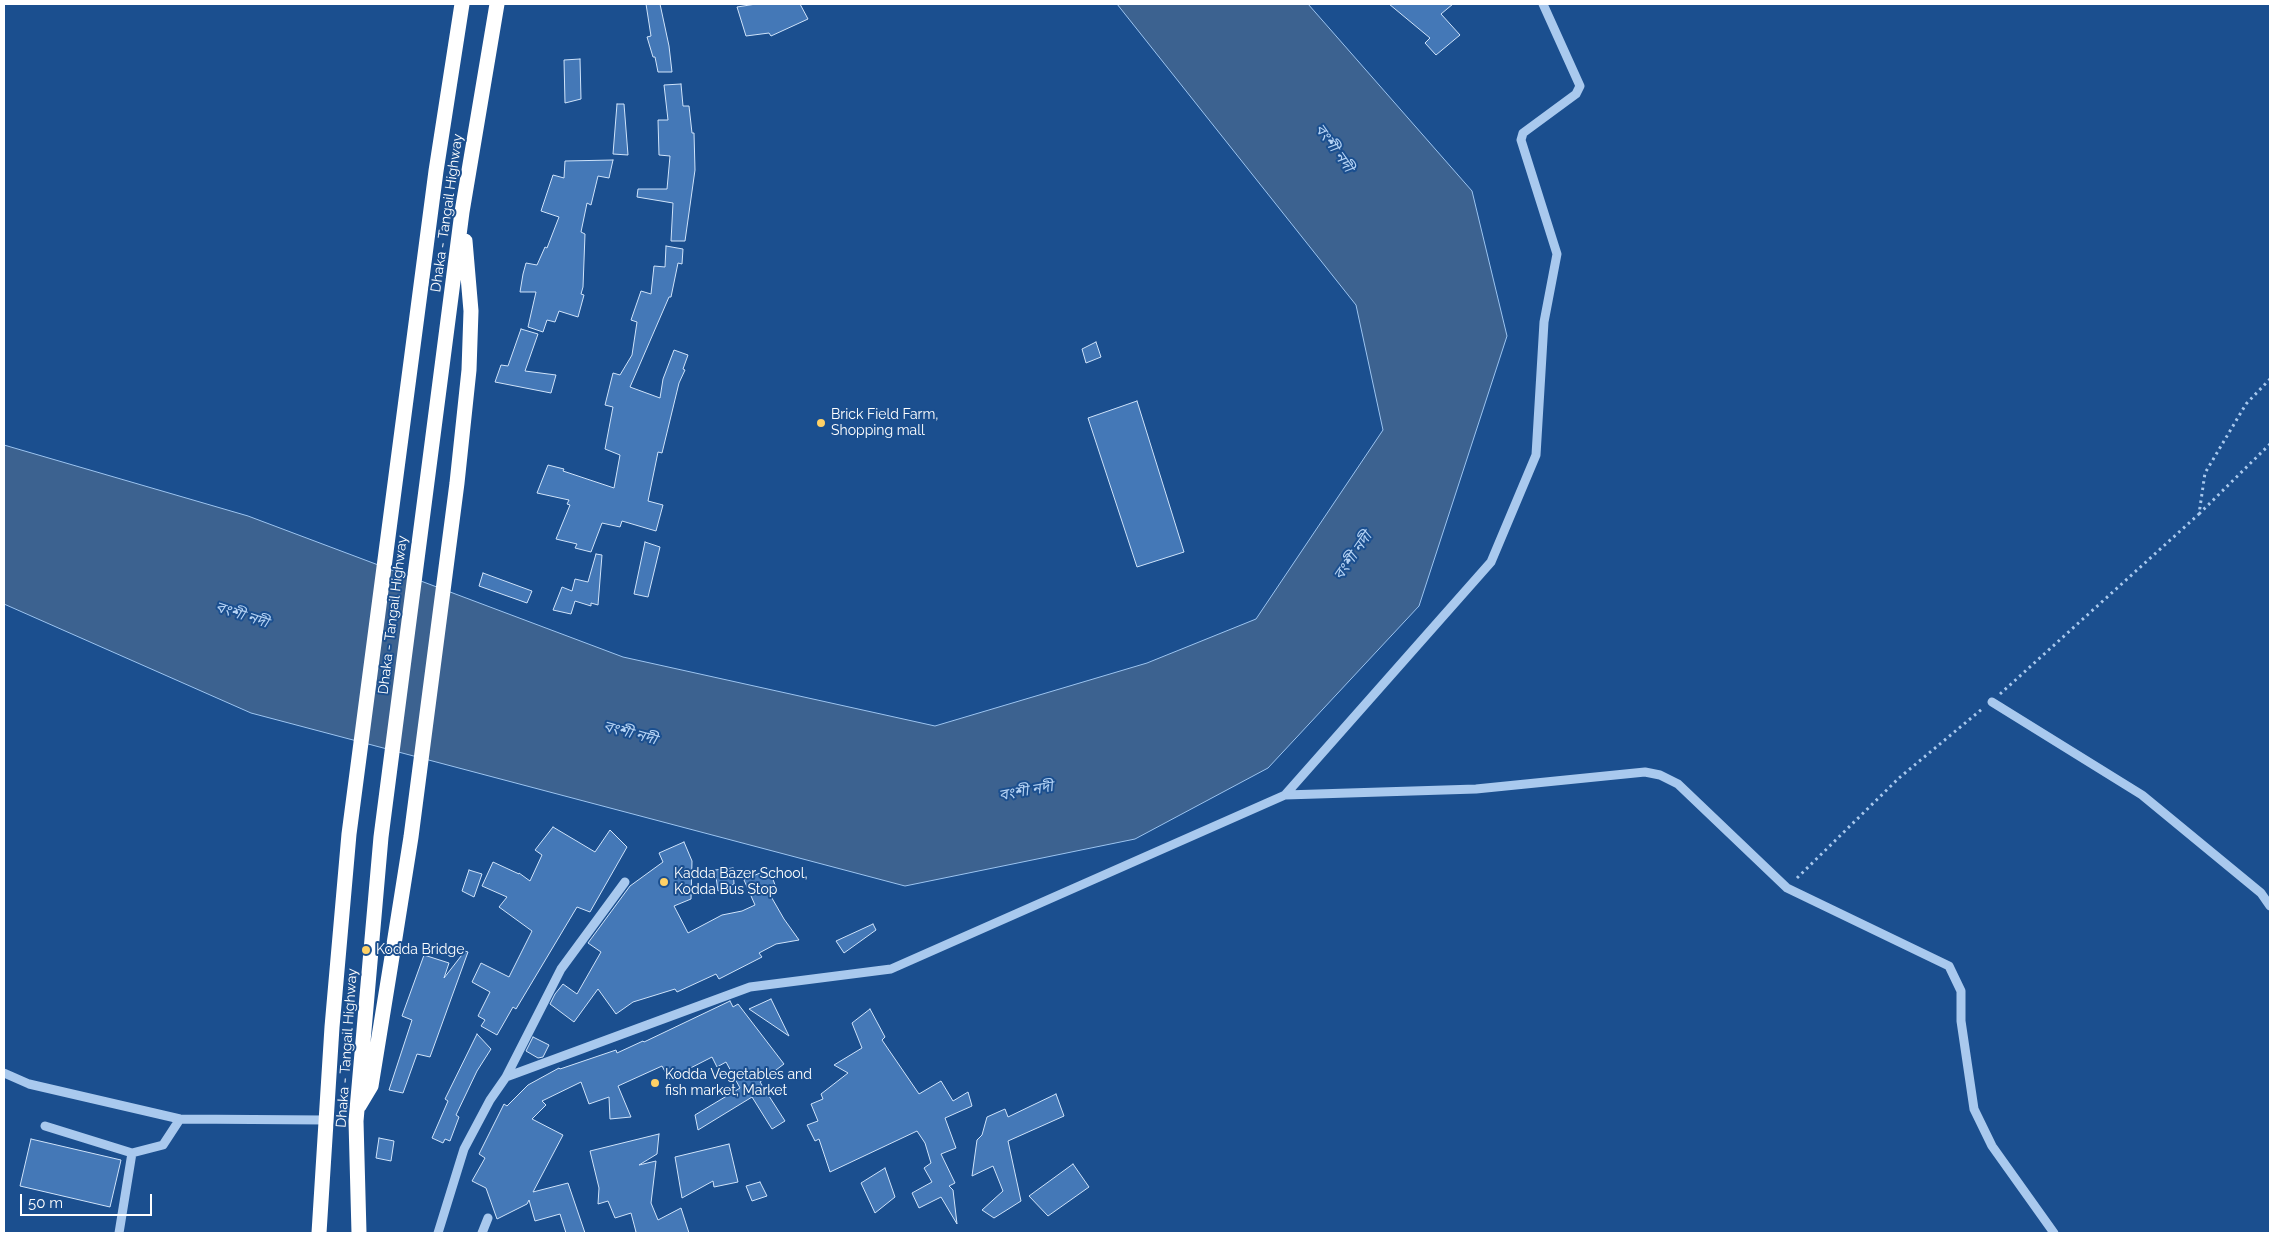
<!DOCTYPE html>
<meta charset="utf-8">
<style>
body{margin:0}
#map{position:relative;width:2274px;height:1237px;overflow:hidden;background:#1b4f8f;font-family:Raleway,sans-serif}
canvas{display:block}
.frame{position:absolute;inset:0;border:5px solid #fff;pointer-events:none}
.scale{position:absolute;left:20px;top:1194px;width:132px;height:22px;box-sizing:border-box;border:2px solid #fff;border-top:0;padding-left:6px;font-size:15px;line-height:18px;white-space:nowrap;color:#fff;-webkit-text-stroke:4px #1b4f8f;paint-order:stroke}
</style>
<div id="map">
<canvas width="2274" height="1237"></canvas>
<div class="frame"></div>
<div class="scale">50 m</div>
</div>
<script>
const ctx = document.querySelector('canvas').getContext('2d');
ctx.lineJoin = 'round';
function fillPath(path, color) { ctx.fillStyle = color; ctx.fill(path, 'evenodd'); }
const poly = rows => new Path2D(rows.map(r => 'M' + r).join(''));
function trace(path, color, width, dash) { ctx.strokeStyle = color; ctx.lineWidth = width; ctx.lineCap = dash ? 'butt' : 'round'; ctx.setLineDash(dash || []); ctx.stroke(path); }
function write(font, color, halo, rows, align = 'center') {
  ctx.font = font + ' Raleway,"Noto Sans Bengali",sans-serif'; ctx.lineWidth = 4; ctx.setLineDash([]); ctx.textBaseline = 'middle'; ctx.strokeStyle = halo; ctx.fillStyle = color; for (const [text, x, y, turn = 0] of rows) {
    ctx.save(); ctx.translate(x, y); ctx.rotate((+turn || 0) * Math.PI / 180); ctx.textAlign = isNaN(turn) ? turn : align; if (halo) ctx.strokeText(text, 0, 0); ctx.fillText(text, 0, 0); ctx.restore();
  }
}
const water = poly([
 [1117,4,1308,4,1472,191,1507,336,1419,606,1268,768,1135,839,905,886,251,713,4,604,4,445,248,516,623,657,935,726,1147,663,1256,619,1383,430,1356,305,1117,4]
]);
fillPath(water, '#3c6290');
trace(water, '#9cc4f0', 1);
const building = poly([
 [646,4,660,4,669,46,672,72,658,72,655,57,653,57,647,37,651,36,646,4],
 [756,4,800,4,808,19,771,36,769,33,746,36,737,7,756,4],
 [1389,4,1453,4,1441,14,1460,35,1436,55,1425,43,1430,38,1389,4],
 [580,59,581,99,565,103,564,60,580,59],
 [681,84,683,106,689,106,692,133,694,133,695,170,685,241,671,241,673,203,637,197,638,189,667,189,670,156,659,155,658,120,668,120,664,85,681,84],
 [617,104,624,104,628,155,613,154,617,104],
 [613,160,609,178,598,176,591,205,587,203,581,232,585,234,583,287,581,294,584,295,578,317,559,311,555,322,547,320,543,332,528,327,536,292,520,292,523,274,526,263,537,265,545,247,547,248,559,217,541,211,553,175,564,178,565,161,613,160],
 [666,246,683,249,682,264,678,263,671,297,669,297,630,387,660,398,663,379,674,350,688,355,683,369,685,370,679,383,662,453,658,452,648,501,663,505,656,531,622,521,620,527,602,523,591,552,575,548,577,544,556,539,570,505,567,504,569,500,537,493,548,465,564,469,563,471,614,488,620,455,605,449,613,407,605,405,613,373,620,375,632,355,637,322,631,320,641,291,651,294,654,266,665,267,666,246],
 [521,329,538,334,525,371,556,375,551,393,495,382,501,365,508,366,521,329],
 [1096,342,1101,357,1086,363,1082,349,1096,342],
 [1137,401,1184,552,1137,567,1088,418,1137,401],
 [645,542,660,547,648,597,634,594,645,542],
 [596,554,602,555,598,605,591,603,591,606,575,601,571,614,553,610,562,587,572,591,575,579,588,582,596,554],
 [483,573,532,591,527,603,479,586,483,573],
 [553,827,595,852,610,830,627,847,590,912,577,907,516,1009,513,1007,497,1035,481,1026,485,1020,478,1016,490,992,472,982,481,963,509,977,532,931,499,907,507,897,482,886,493,862,519,874,519,873,530,881,542,855,535,850,553,827],
 [684,842,692,861,691,899,674,906,688,933,722,915,742,911,755,905,744,880,769,869,777,890,769,893,784,919,799,940,776,944,759,953,762,957,719,979,716,974,677,992,675,989,633,1002,616,1014,598,989,574,1022,550,1004,555,994,563,984,577,994,601,952,588,943,630,886,663,862,659,853,684,842],
 [733,868,734,884,718,891,715,870,733,868],
 [469,870,482,874,474,897,462,891,469,870],
 [873,924,876,930,844,953,836,941,873,924],
 [465,951,468,952,430,1057,417,1054,403,1093,389,1090,412,1020,402,1016,424,955,449,963,444,978,465,951],
 [771,999,789,1036,749,1009,771,999],
 [730,1001,733,1007,738,1004,784,1064,760,1082,785,1121,772,1129,752,1097,698,1130,695,1115,740,1088,726,1062,717,1067,712,1057,669,1079,662,1066,618,1086,631,1117,610,1119,609,1097,589,1104,581,1082,542,1101,546,1105,532,1119,563,1135,533,1192,568,1183,585,1233,566,1233,560,1214,535,1221,529,1200,527,1204,497,1219,486,1188,472,1181,485,1158,479,1154,504,1104,507,1106,528,1085,559,1068,560,1069,616,1050,617,1053,643,1041,644,1042,730,1001],
 [870,1009,885,1037,882,1040,919,1094,941,1081,953,1101,968,1092,972,1106,945,1118,956,1148,941,1154,955,1183,949,1186,953,1190,957,1224,941,1197,919,1208,912,1193,932,1182,924,1168,931,1163,925,1143,917,1131,830,1172,819,1139,815,1141,807,1125,818,1121,811,1104,823,1099,821,1094,848,1073,834,1065,862,1048,852,1023,870,1009],
 [477,1034,491,1049,477,1071,456,1115,459,1117,450,1141,445,1139,443,1143,432,1138,448,1101,445,1099,477,1034],
 [533,1037,549,1045,543,1057,538,1058,526,1051,533,1037],
 [1056,1094,1064,1116,1008,1141,1021,1201,994,1218,982,1210,1003,1191,993,1166,972,1176,977,1140,982,1135,987,1117,1005,1109,1008,1117,1056,1094],
 [659,1134,657,1154,639,1165,656,1161,651,1203,658,1220,681,1208,689,1233,634,1233,636,1232,631,1213,615,1218,608,1201,598,1204,599,1188,590,1151,659,1134],
 [379,1138,394,1141,391,1161,376,1158,379,1138],
 [31,1139,121,1160,110,1207,20,1186,31,1139],
 [729,1144,738,1182,714,1187,713,1181,682,1198,675,1157,729,1144],
 [1073,1164,1089,1187,1048,1216,1029,1196,1073,1164],
 [885,1168,895,1197,875,1213,861,1183,885,1168],
 [760,1182,767,1196,752,1201,746,1186,760,1182]
]);
fillPath(building, '#4478b7');
trace(building, '#cfe3fa', 1);
trace(poly([
 [2199,514,2270,444],
 [2000,694,2199,514,2205,473,2246,404,2270,379],
 [1797,878,1899,778,1982,709]
]), '#a9c9ee', 3, [2.5, 4]);
trace(poly([
 [1992,702,2142,795,2261,893,2270,906],
 [1285,795,1491,562,1536,455,1544,322,1557,254,1521,140,1523,133,1576,94,1580,86,1543,4],
 [4,1073,29,1084,180,1119,325,1120],
 [506,1077,561,969,625,882],
 [45,1126,132,1153,163,1145,180,1119],
 [119,1233,132,1153],
 [438,1233,464,1149,490,1100,506,1077,750,987,891,969,1285,795,1476,789,1645,772,1660,775,1678,784,1787,888,1949,966,1961,991,1961,1021,1974,1109,1992,1146,2054,1233],
 [482,1233,488,1218]
]), '#a9c9ee', 9);
trace(poly([
 [359,1106,371,1086,391,963,411,837,457,483,469,370,471,311,465,241],
 [319,1233,332,1027,349,834,436,171,462,4],
 [359,1233,356,1121,381,837,462,212,497,4]
]), '#fff', 15);
for (const [x, y, r, color] of [
 [821,423,5,"#ffd166"],
 [664,882,5,"#ffd166"],
 [366,950,5,"#ffd166"],
 [655,1083,5,"#ffd166"]
]) { const dot = new Path2D(); dot.arc(x, y, r, 0, 2 * Math.PI); ctx.fillStyle = color; ctx.fill(dot); trace(dot, '#1b4f8f', 2); }
write('14px', '#fff', '#1b4f8f', [
 ["Dhaka - Tangail Highway",447,213,-82],
 ["Dhaka - Tangail Highway",393,615,-83],
 ["Dhaka - Tangail Highway",347,1048,-86]
]);
write('14px', '#fff', '#1b4f8f', [
 ["Brick Field Farm,",831,415],
 ["Shopping mall",831,431],
 ["Kadda Bazer School,",674,874],
 ["Kodda Bus Stop",674,890],
 ["Kodda Bridge",376,950],
 ["Kodda Vegetables and",665,1075],
 ["fish market, Market",665,1091]
], 'left');
write('italic 15px', '#b5d3f5', '#1b4f8f', [
 ["বংশী নদী",1334,148,55],
 ["বংশী নদী",1353,556,-55],
 ["বংশী নদী",242,615,18],
 ["বংশী নদী",630,733,15],
 ["বংশী নদী",1026,791,-10]
]);
</script>
